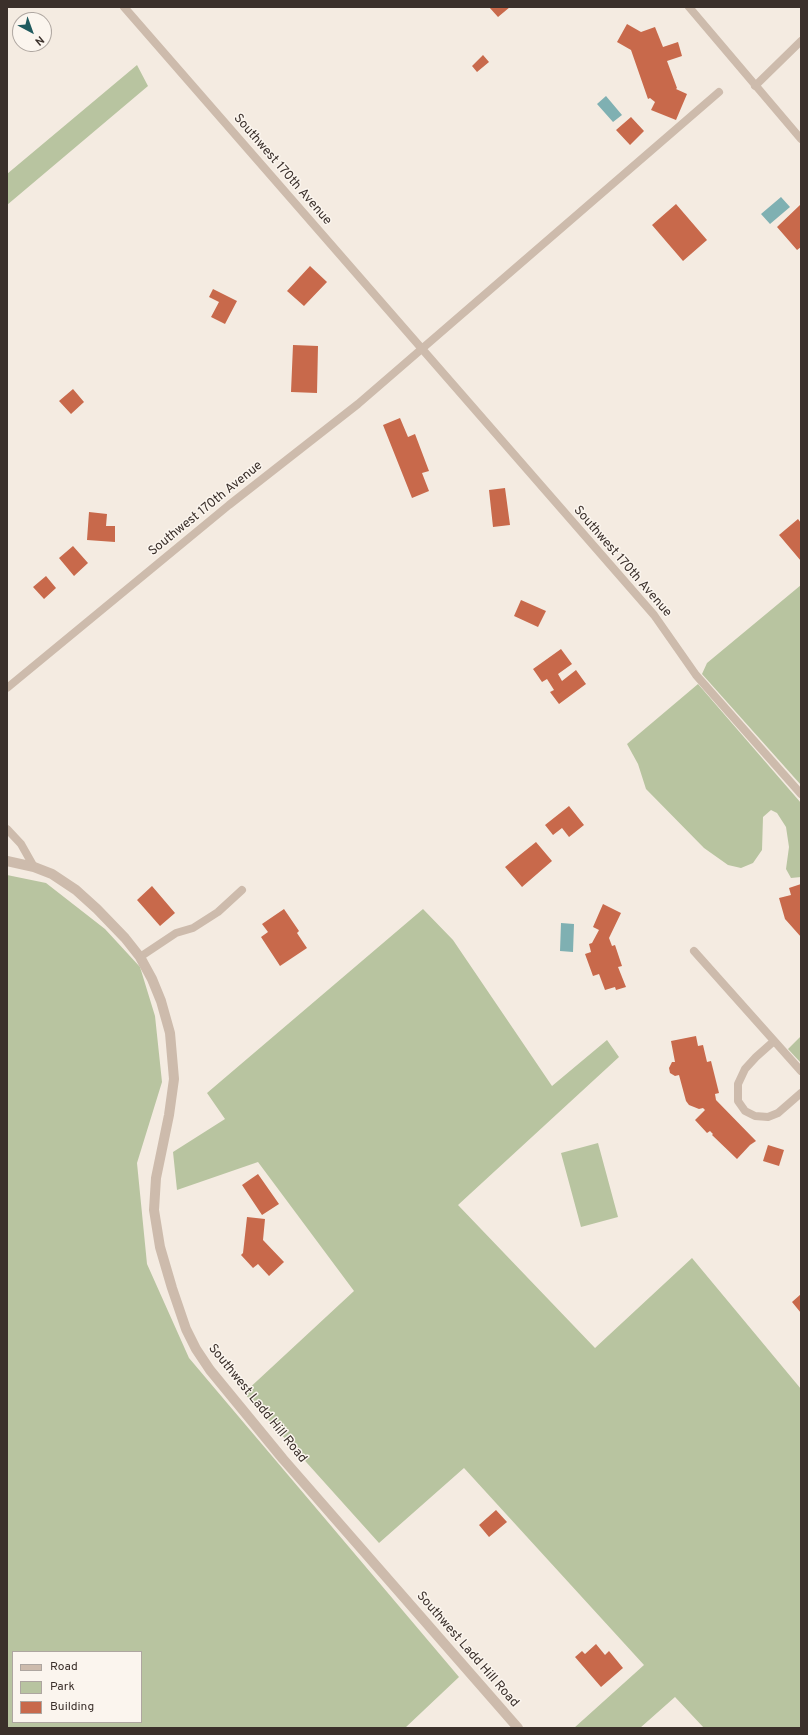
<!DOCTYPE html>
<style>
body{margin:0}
#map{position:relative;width:808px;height:1735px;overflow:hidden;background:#f4ebe1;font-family:Overpass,sans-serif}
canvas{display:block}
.frame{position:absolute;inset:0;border:8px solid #3b302b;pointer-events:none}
.legend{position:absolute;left:12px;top:1651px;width:130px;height:72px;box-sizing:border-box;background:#fbf5ee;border:1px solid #aea6a0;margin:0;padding:5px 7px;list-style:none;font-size:12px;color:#3b302b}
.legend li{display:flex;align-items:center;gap:8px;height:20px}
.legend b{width:20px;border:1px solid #aea6a0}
.north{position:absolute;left:12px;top:12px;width:40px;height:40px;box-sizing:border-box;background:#fbf5ee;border:1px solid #aea6a0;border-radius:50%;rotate:139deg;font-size:11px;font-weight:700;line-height:16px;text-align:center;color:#3b302b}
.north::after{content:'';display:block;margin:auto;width:14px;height:18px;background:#1f5a5e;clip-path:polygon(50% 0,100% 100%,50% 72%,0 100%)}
</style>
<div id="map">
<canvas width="808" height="1735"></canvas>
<div class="frame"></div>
<ul class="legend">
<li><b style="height:5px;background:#cdbbac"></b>Road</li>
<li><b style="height:11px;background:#b8c4a0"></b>Park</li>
<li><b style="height:11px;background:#c8694b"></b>Building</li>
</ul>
<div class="north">N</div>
</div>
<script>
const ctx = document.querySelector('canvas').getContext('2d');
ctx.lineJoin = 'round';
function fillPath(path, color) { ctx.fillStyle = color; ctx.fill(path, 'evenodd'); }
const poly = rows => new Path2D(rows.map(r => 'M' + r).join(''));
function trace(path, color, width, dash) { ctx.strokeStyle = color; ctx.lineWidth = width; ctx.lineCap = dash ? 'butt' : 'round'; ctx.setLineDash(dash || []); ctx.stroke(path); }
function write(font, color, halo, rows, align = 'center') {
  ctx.font = font + ' Overpass,sans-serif'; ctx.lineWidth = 3; ctx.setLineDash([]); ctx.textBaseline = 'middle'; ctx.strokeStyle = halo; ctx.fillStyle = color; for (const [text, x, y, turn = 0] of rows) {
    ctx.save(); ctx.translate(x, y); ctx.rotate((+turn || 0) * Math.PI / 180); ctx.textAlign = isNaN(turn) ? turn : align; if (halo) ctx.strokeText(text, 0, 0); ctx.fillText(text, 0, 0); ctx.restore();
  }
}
fillPath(poly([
 [137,65,148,86,7,205,7,174],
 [801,585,801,785,702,674,707,663],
 [698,684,801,803,801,877,791,878,786,869,789,847,786,827,777,813,771,810,763,817,762,850,753,863,741,868,728,865,704,848,646,789,638,764,627,744],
 [7,875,46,883,105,929,140,967,155,1016,162,1082,137,1163,147,1264,189,1358,459,1677,405,1728,7,1728],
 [13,1652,141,1652,141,1722,13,1722],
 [423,909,453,940,552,1086,607,1040,619,1057,458,1205,595,1348,692,1258,801,1389,801,1728,704,1728,675,1697,640,1728,574,1728,644,1665,464,1468,379,1543,244,1393,354,1291,258,1162,177,1190,173,1152,225,1119,207,1093],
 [801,1036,801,1063,788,1049],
 [598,1143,618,1217,581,1227,561,1153]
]), '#b8c4a0');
fillPath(poly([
 [606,96,622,115,613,122,597,104],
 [781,197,790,207,770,224,761,214],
 [561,923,574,924,573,952,560,951]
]), '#7fb0b2');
fillPath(poly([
 [489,7,510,7,498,17],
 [627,24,641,32,655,27,663,47,678,42,682,56,667,61,677,88,676,89,687,94,676,120,651,110,655,102,650,98,648,99,631,50,617,42],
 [483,55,489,62,477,72,472,66],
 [631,117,644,131,630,145,616,130],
 [676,204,707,240,683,261,652,225],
 [800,205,801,247,797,250,777,227],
 [310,266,327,282,304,306,287,291],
 [213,289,237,301,225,324,211,317,219,302,209,297],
 [293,345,318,346,317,393,291,392],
 [73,389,84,402,71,414,59,401],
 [400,418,408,437,415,434,429,471,422,473,429,491,412,498,383,425],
 [505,488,510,525,493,527,489,490],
 [89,512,107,514,106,526,115,526,115,542,87,540],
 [798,519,801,523,801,561,779,535],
 [73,546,88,563,74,576,59,558],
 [46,576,56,588,44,599,33,587],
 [521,600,546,611,538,627,514,616],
 [561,649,572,664,558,674,562,681,576,670,586,684,559,704,550,692,554,690,547,679,542,682,533,669],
 [569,806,584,825,569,837,562,828,553,835,545,825],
 [536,842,552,861,522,887,505,867],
 [801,884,801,937,785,919,779,898,791,895,789,888],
 [152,886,175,913,160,926,137,900],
 [603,904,621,913,609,938,612,946,615,945,622,966,618,967,626,987,616,990,615,987,605,990,599,974,593,976,585,954,591,952,589,944,592,943,599,930,593,927],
 [284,909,299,931,297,933,307,948,280,966,261,937,268,932,262,924],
 [696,1036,698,1046,703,1045,707,1062,711,1061,719,1093,715,1094,716,1100,756,1141,750,1145,737,1159,712,1135,713,1134,710,1131,707,1133,695,1120,705,1110,703,1108,699,1109,689,1105,686,1101,679,1075,675,1076,670,1073,669,1068,672,1062,675,1062,671,1041],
 [768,1145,784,1150,779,1166,763,1161],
 [258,1174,279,1204,262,1215,242,1185],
 [247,1217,265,1219,263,1240,284,1262,269,1276,258,1264,253,1268,241,1255,243,1253],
 [801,1294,801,1313,792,1302],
 [496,1510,507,1522,489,1537,479,1525],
 [596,1644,605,1655,609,1651,623,1668,601,1687,575,1657,582,1651,585,1654]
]), '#c8694b');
trace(poly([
 [124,7,654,615,696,675,801,794],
 [689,7,801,139],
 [755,86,801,41],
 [7,688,229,505,358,404,719,92],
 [7,829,21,844,34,867],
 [694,951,801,1071],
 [140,957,176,933,193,928,218,912,242,890],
 [774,1041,756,1057,745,1069,738,1084,738,1101,745,1111,755,1116,768,1117,778,1113,801,1093]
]), '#cdbbac', 8);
trace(poly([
 [7,861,34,867,52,874,76,890,97,909,125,938,140,957,152,979,161,1001,170,1033,174,1079,169,1115,156,1178,154,1210,160,1247,172,1288,186,1329,196,1349,210,1370,283,1459,518,1728]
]), '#cdbbac', 10);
write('13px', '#3b302b', '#fbf5ee', [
 ["Southwest 170th Avenue",282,170,49],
 ["Southwest 170th Avenue",206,509,-39],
 ["Southwest 170th Avenue",622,562,49],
 ["Southwest Ladd Hill Road",257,1404,51],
 ["Southwest Ladd Hill Road",467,1650,49]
]);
</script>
